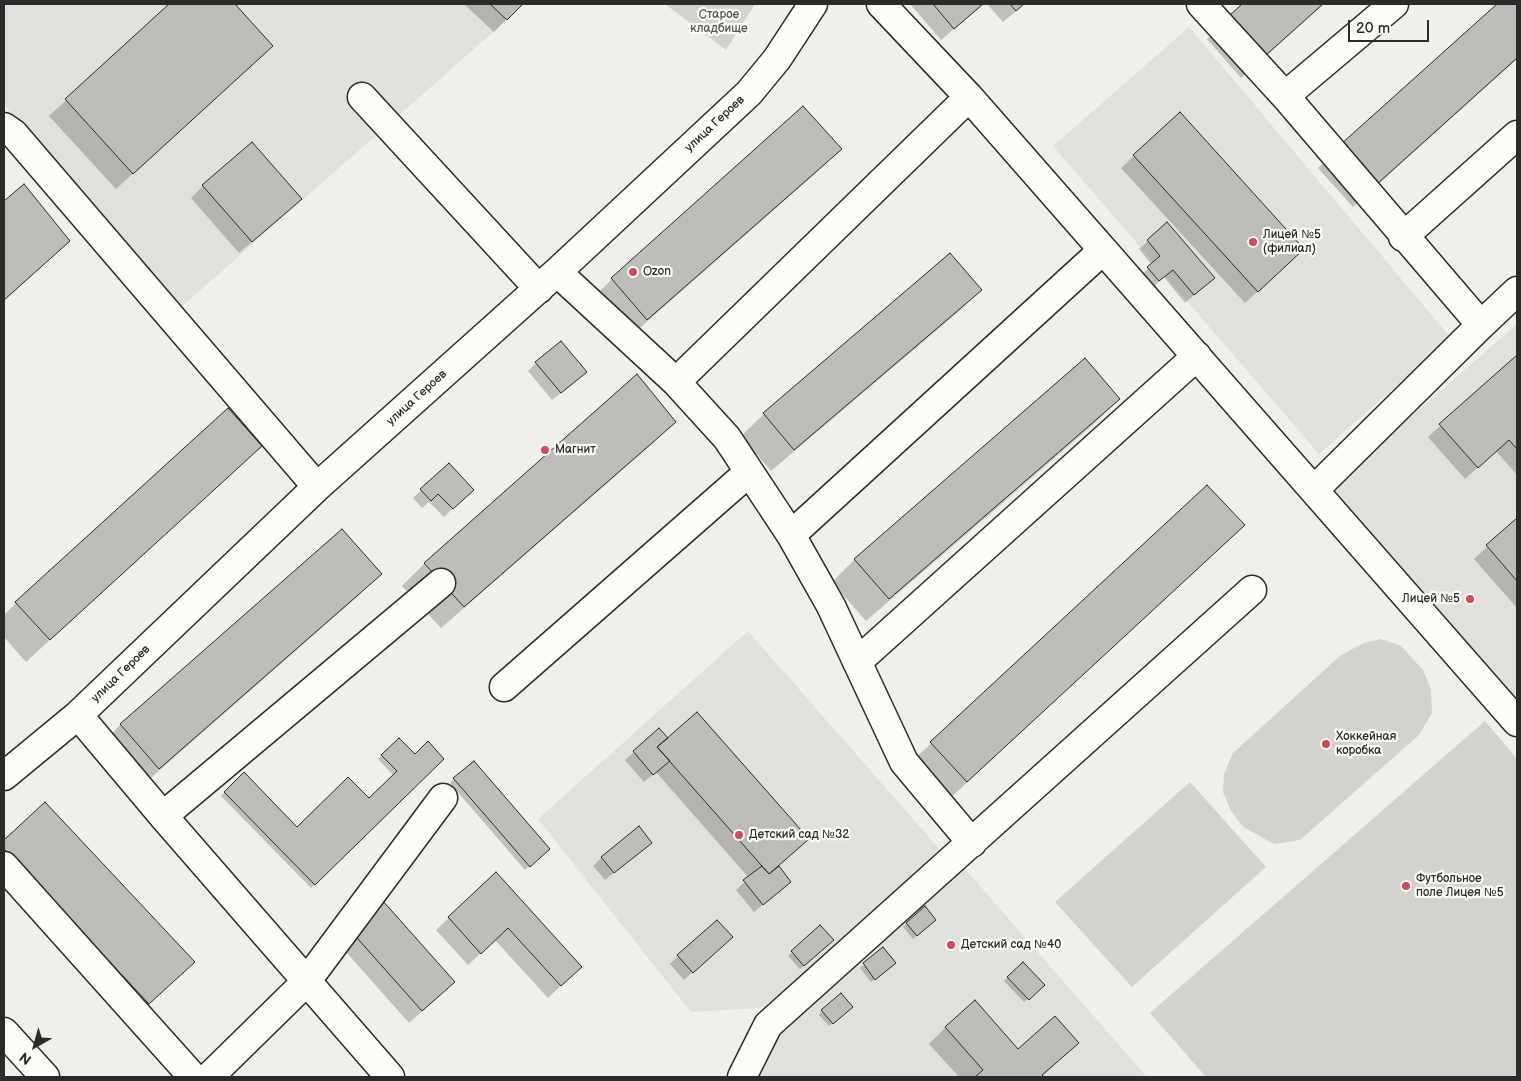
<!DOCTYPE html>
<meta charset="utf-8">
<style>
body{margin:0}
#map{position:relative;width:1521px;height:1081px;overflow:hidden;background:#f0efeb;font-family:"Balsamiq Sans",sans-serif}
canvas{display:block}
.frame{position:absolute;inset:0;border:5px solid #2b2b2b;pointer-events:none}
.north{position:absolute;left:10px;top:1021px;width:50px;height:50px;-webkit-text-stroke:4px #fdfcf7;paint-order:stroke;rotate:218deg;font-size:14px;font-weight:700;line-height:20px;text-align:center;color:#2b2b2b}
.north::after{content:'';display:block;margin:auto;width:18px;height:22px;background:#2b2b2b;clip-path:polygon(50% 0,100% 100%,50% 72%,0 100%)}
.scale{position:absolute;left:1348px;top:20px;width:81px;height:22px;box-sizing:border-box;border:2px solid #2b2b2b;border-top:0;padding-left:6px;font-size:15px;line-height:18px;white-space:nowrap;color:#2b2b2b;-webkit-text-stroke:4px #fdfcf7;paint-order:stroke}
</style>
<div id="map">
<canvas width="1521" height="1081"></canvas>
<div class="frame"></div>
<div class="north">N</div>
<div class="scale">20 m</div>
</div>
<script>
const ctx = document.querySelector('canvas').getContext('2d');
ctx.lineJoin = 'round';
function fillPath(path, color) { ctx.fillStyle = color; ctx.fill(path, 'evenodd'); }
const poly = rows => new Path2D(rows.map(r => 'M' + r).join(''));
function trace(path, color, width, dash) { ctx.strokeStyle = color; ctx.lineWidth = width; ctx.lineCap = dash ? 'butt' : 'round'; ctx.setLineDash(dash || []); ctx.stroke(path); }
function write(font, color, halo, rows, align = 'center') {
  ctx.font = font + ' "Balsamiq Sans",sans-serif'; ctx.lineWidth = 4.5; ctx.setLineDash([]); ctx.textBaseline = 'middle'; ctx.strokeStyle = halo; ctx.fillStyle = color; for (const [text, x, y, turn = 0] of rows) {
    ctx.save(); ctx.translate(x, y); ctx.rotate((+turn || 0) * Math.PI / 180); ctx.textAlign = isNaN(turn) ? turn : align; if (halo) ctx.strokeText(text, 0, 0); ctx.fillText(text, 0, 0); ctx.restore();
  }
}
fillPath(poly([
 [4,4,523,4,507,20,180,308,4,105],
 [1189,27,1451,338,1319,454,1053,146],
 [1517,324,1517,707,1327,490],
 [748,631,942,852,777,1007,691,1012,538,819],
 [959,862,1147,1077,756,1077,781,1028]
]), '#e1e0dc');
fillPath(poly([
 [665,4,755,4,726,50],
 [1381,639,1401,646,1423,670,1431,689,1432,713,1419,735,1300,840,1274,844,1243,827,1231,811,1223,792,1224,774,1233,753,1341,655,1364,643],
 [1485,721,1517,759,1517,1077,1206,1077,1150,1013],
 [1190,782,1266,867,1132,987,1055,902]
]), '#d3d2cf');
fillPath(poly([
 [171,4,233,4,272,46,116,189,49,116],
 [464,4,521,4,494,32],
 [910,4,984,4,941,40],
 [987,4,1025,4,1003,22],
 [1244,4,1324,4,1241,78,1207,39],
 [1499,4,1517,4,1517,59,1353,207,1318,168],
 [1179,114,1290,262,1245,303,1121,168],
 [840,149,817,172,624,342,589,302,612,279],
 [24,185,69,241,4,301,4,203],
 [203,186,288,211,239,253,191,198],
 [1167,224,1205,286,1185,303,1164,277,1151,289,1140,276,1152,265,1139,249],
 [980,290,957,313,771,471,741,436,764,414],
 [1517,356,1517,475,1496,451,1465,479,1428,437],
 [536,363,577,380,552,400,528,371],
 [1118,399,1096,422,866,621,832,582,855,559],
 [674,422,651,445,441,628,402,586,424,564],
 [260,446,26,662,4,637,4,615,16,603],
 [1207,486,1243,525,944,804,908,765],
 [421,490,464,498,444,517,429,502,422,508,413,498],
 [1517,519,1517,608,1474,559],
 [342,531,380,574,357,597,136,791,98,748,120,725],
 [659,730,790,882,754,912,736,890,749,878,656,772,644,782,625,760],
 [399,739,415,756,442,759,311,888,221,796,244,774,297,829,369,800,394,776,378,759],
 [454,779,545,853,525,870,450,783],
 [45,803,181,974,136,1016,4,874,4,842],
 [651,843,605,880,593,866,602,857],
 [496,874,568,979,548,998,495,940,468,965,436,930],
 [931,923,913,939,903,927,907,924],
 [820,927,828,944,800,969,788,956],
 [351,931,441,995,409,1023,339,944],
 [723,945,684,980,670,964,678,956],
 [883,949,891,967,871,982,860,968],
 [1023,964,1043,985,1024,1002,1004,981],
 [822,1011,847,1011,829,1026,819,1015],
 [946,1027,1018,1050,1077,1043,1042,1077,959,1077,929,1044]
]), '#0003');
const building = poly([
 [169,4,235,4,273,46,133,174,65,99,169,4],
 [490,4,523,4,507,20,490,4],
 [933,4,983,4,954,29,933,4],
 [1010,4,1024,4,1016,11,1010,4],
 [1242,4,1323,4,1265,56,1229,16,1242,4],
 [1497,4,1517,4,1517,58,1376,185,1340,145,1497,4],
 [803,106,842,149,647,320,611,278,803,106],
 [1180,112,1304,249,1258,292,1133,155,1180,112],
 [252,142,302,199,252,242,202,185,252,142],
 [24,184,70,241,4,300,4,201,24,184],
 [1167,222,1215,278,1194,295,1173,270,1159,281,1147,267,1160,256,1147,240,1167,222],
 [950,253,982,290,794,450,763,413,950,253],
 [561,341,587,372,561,393,535,362,561,341],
 [1517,355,1517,449,1509,440,1478,468,1439,424,1517,355],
 [1085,358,1120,399,889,599,854,559,1085,358],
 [637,374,676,422,464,607,424,563,637,374],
 [228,408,262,446,50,640,15,602,228,408],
 [449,463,474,490,453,509,438,494,431,501,420,489,449,463],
 [1207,485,1245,525,967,782,930,742,1207,485],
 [1517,518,1517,581,1486,545,1517,518],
 [342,529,382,574,159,769,120,724,342,529],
 [697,712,809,839,769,874,657,747,697,712],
 [659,728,668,738,657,747,670,761,653,775,633,751,659,728],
 [399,738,415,754,428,741,444,759,315,885,224,792,244,772,297,827,348,777,369,798,397,771,381,755,399,738],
 [474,761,550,849,530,867,453,778,474,761],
 [45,802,195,962,149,1004,4,849,4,840,45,802],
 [639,826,652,843,614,873,601,857,639,826],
 [762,866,769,874,779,866,791,882,763,905,743,880,762,866],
 [496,872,582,967,561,986,508,928,481,954,448,917,496,872],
 [383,901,455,982,422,1011,350,930,383,901],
 [925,906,936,920,917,936,906,923,925,906],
 [717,920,733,937,693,973,677,955,717,920],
 [820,925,834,940,804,966,791,951,820,925],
 [883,947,896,963,875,980,863,963,883,947],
 [1023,962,1045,985,1029,1000,1007,977,1023,962],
 [841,993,853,1007,833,1024,821,1010,841,993],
 [975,1000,1018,1049,1055,1016,1079,1043,1042,1075,1044,1077,975,1077,983,1070,945,1027,975,1000]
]);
fillPath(building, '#bdbcb8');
trace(building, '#2b2b2b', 1);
const minor = poly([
 [881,4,969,97,1517,722],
 [1201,4,1285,96,1481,325,1517,291],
 [1285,96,1394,4],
 [362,97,539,289],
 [4,127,14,134,317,487],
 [1403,237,1517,135],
 [557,272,676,382,727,438,791,535,831,606,904,762,972,843],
 [676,382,969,97],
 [1314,490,1481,325],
 [791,535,1102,251],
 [857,662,1197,356],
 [504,687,748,473],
 [78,715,163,816,441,583],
 [4,776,78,715,317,487,557,272,749,93,777,59,813,4],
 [163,816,390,1077],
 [4,866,193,1077],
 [209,1077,306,982,443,798],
 [742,1077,768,1025,1252,590]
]);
const major = poly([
 [4,1032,45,1077]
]);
trace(minor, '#2b2b2b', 31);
trace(major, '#2b2b2b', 31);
trace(minor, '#fdfcf7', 28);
trace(major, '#fdfcf7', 28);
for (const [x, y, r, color] of [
 [1253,242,5,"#d1495b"],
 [633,272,5,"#d1495b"],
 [545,450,5,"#d1495b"],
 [1470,599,5,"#d1495b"],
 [1326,744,5,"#d1495b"],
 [739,835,5,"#d1495b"],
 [1406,886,5,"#d1495b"],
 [951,945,5,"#d1495b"]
]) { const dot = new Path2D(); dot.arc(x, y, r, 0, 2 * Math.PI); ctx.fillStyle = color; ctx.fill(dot); trace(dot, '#fdfcf7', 2); }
write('12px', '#555554', '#fdfcf7', [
 ["Старое",719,15],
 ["кладбище",719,29]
]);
write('12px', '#2b2b2b', '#fdfcf7', [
 ["улица Героев",715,124,-43],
 ["улица Героев",417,398,-42],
 ["улица Героев",121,674,-44]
]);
write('12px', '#2b2b2b', '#fdfcf7', [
 ["Лицей №5",1263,235],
 ["(филиал)",1263,249],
 ["Ozon",643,272],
 ["Магнит",555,450],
 ["Лицей №5",1460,599,"right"],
 ["Хоккейная",1336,737],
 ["коробка",1336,751],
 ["Детский сад №32",749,835],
 ["Футбольное",1416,879],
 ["поле Лицея №5",1416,893],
 ["Детский сад №40",961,945]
], 'left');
</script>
